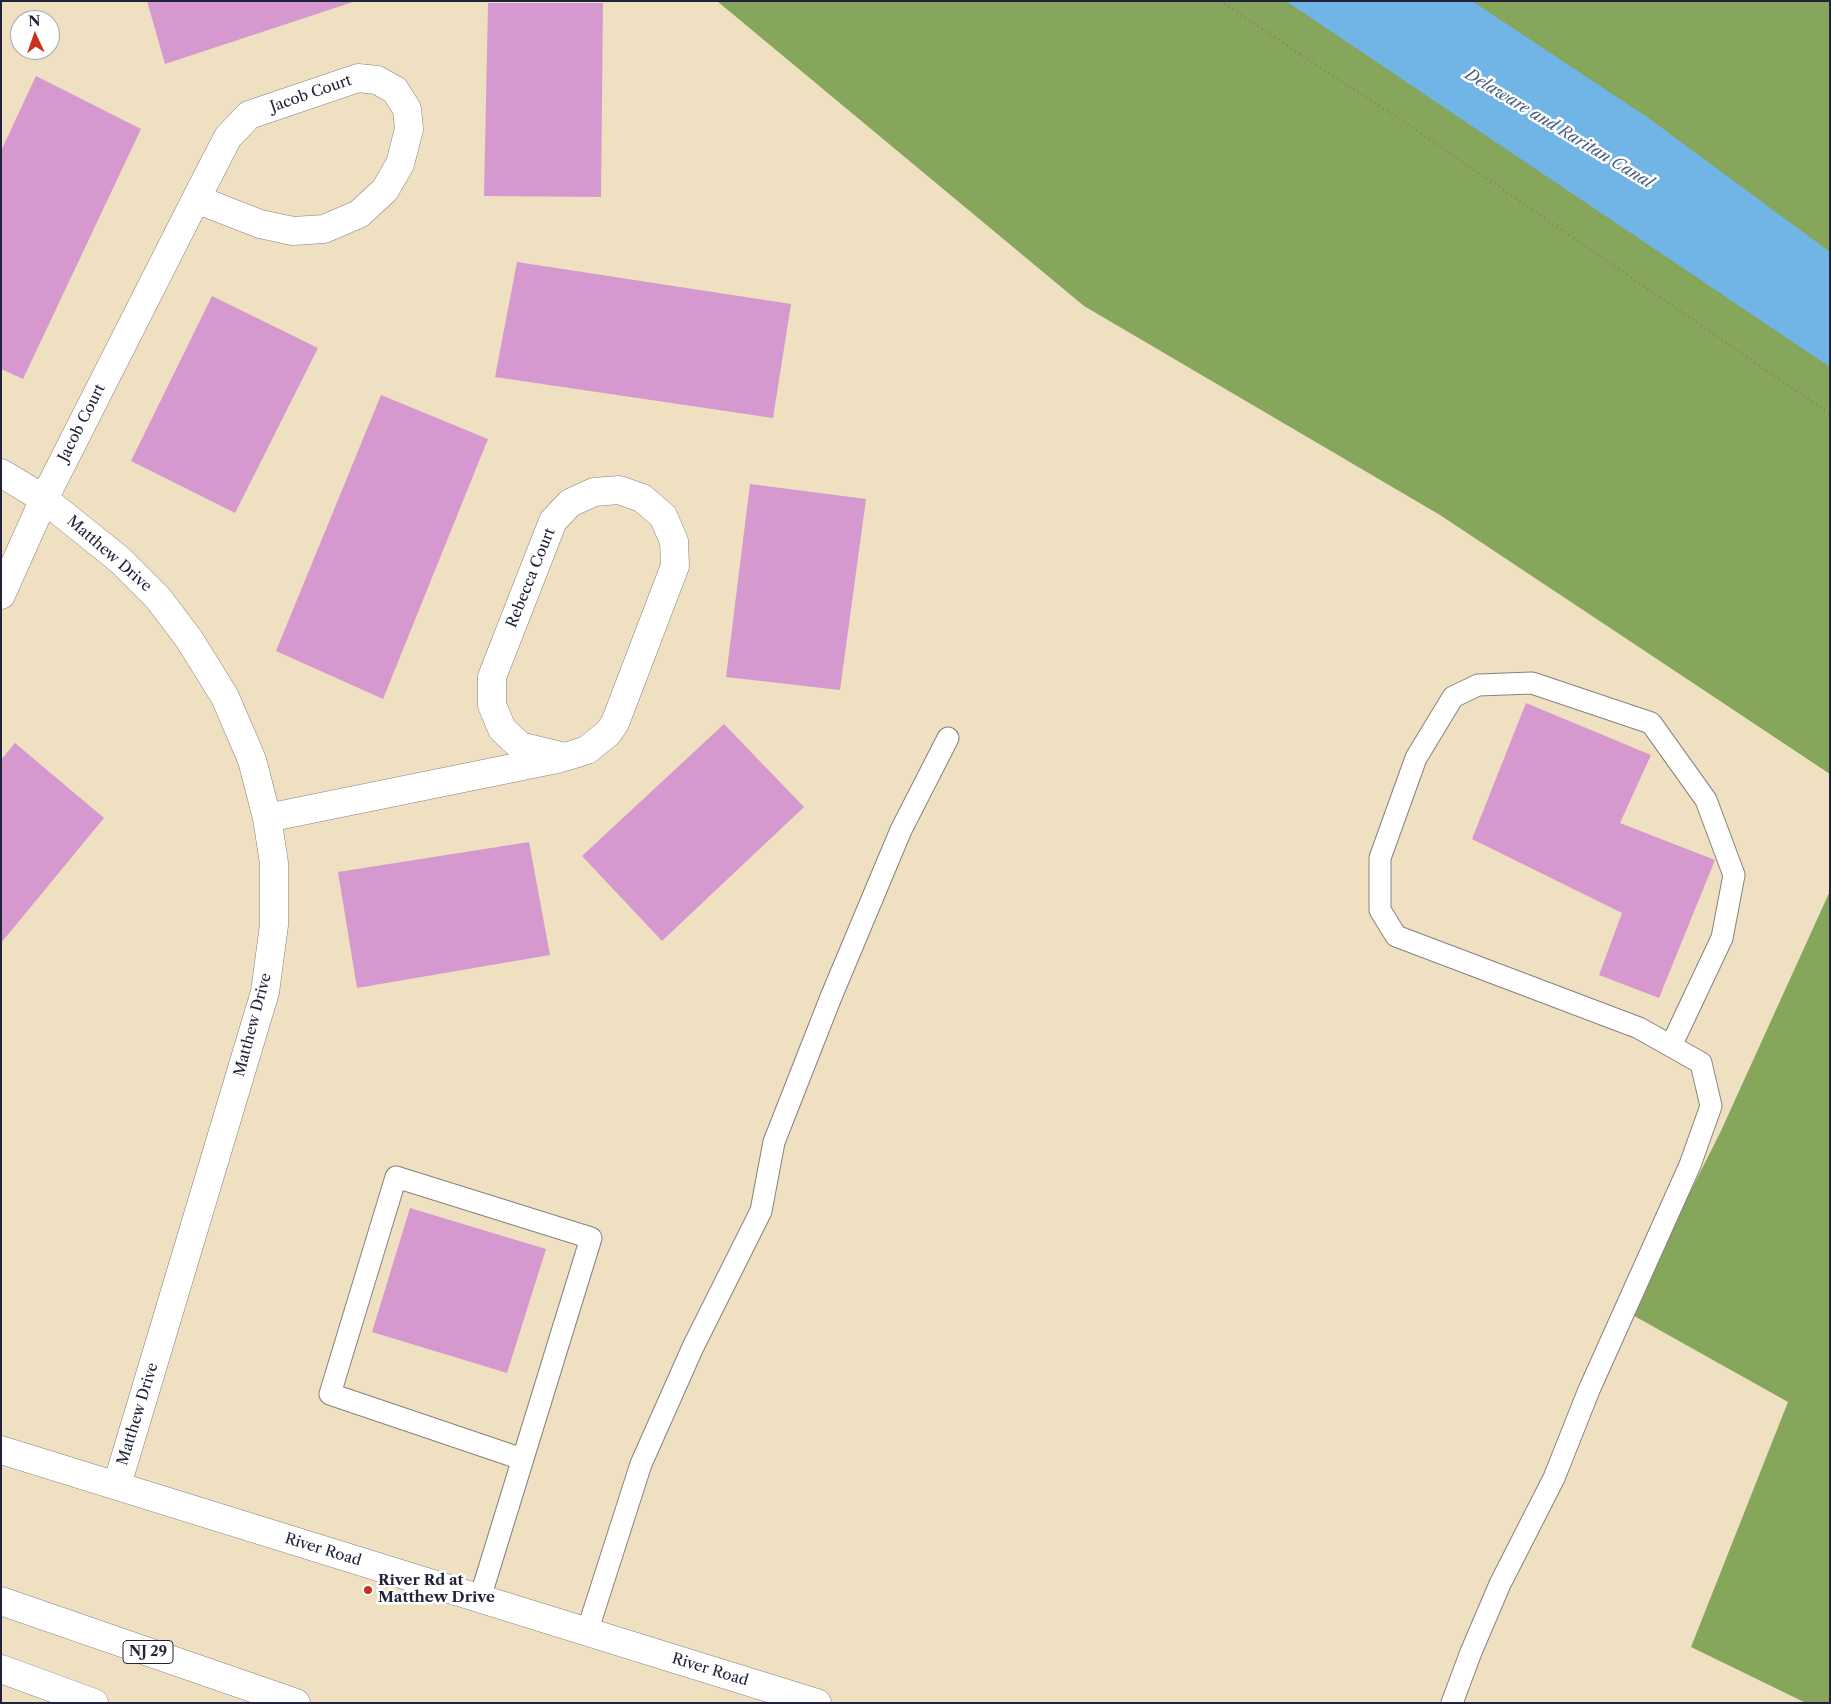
<!DOCTYPE html>
<style>
body{margin:0}
#map{position:relative;width:1831px;height:1704px;overflow:hidden;background:#eee0c0;font-family:"Libre Caslon Text",serif}
canvas{display:block}
.frame{position:absolute;inset:0;border:2px solid #22223b;pointer-events:none}
.north{position:absolute;left:10px;top:10px;width:50px;height:50px;box-sizing:border-box;background:#fff;border:1px solid #a7a7b1;border-radius:50%;rotate:357deg;font-size:14px;font-weight:700;line-height:20px;text-align:center;color:#22223b}
.north::after{content:'';display:block;margin:auto;width:18px;height:22px;background:#c8321e;clip-path:polygon(50% 0,100% 100%,50% 72%,0 100%)}
</style>
<div id="map">
<canvas width="1831" height="1704"></canvas>
<div class="frame"></div>
<div class="north">N</div>
</div>
<script>
const ctx = document.querySelector('canvas').getContext('2d');
ctx.lineJoin = 'round';
function fillPath(path, color) { ctx.fillStyle = color; ctx.fill(path, 'evenodd'); }
const poly = rows => new Path2D(rows.map(r => 'M' + r).join(''));
function trace(path, color, width, dash) { ctx.strokeStyle = color; ctx.lineWidth = width; ctx.lineCap = dash ? 'butt' : 'round'; ctx.setLineDash(dash || []); ctx.stroke(path); }
function write(font, color, halo, rows, align = 'center') {
  ctx.font = font + ' "Libre Caslon Text",serif'; ctx.lineWidth = 5; ctx.setLineDash([]); ctx.textBaseline = 'middle'; ctx.strokeStyle = halo; ctx.fillStyle = color; for (const [text, x, y, turn = 0] of rows) {
    ctx.save(); ctx.translate(x, y); ctx.rotate((+turn || 0) * Math.PI / 180); ctx.textAlign = isNaN(turn) ? turn : align; if (halo) ctx.strokeText(text, 0, 0); ctx.fillText(text, 0, 0); ctx.restore();
  }
}
fillPath(poly([
 [717,1,1830,1,1830,774,1440,515,1084,306],
 [1830,891,1830,1703,1806,1703,1691,1647,1788,1402,1629,1313,1720,1133]
]), '#85a65b');
fillPath(poly([
 [1286,1,1472,1,1647,117,1830,252,1830,367]
]), '#71b5e7');
fillPath(poly([
 [147,1,353,1,353,2,165,64],
 [488,3,603,3,601,197,484,196],
 [36,76,141,129,23,379,1,369,1,151],
 [517,262,791,304,773,418,495,377],
 [212,296,318,348,235,513,131,461],
 [381,395,488,439,383,699,276,651],
 [750,484,866,499,840,690,726,677],
 [1526,703,1651,755,1620,823,1715,860,1659,998,1599,975,1622,913,1472,839],
 [724,724,804,807,662,941,582,856],
 [15,743,104,818,1,943,1,760],
 [529,842,550,955,357,988,338,872],
 [410,1208,546,1249,507,1373,372,1332]
]), '#d699cf');
const service = poly([
 [480,1598,591,1238,396,1177,330,1394,522,1459],
 [587,1632,641,1464,693,1347,761,1211,774,1142,831,997,901,830,948,738],
 [1452,1703,1471,1652,1500,1584,1554,1478,1589,1390,1690,1165,1711,1106,1701,1063,1671,1046,1639,1028,1396,936,1380,910,1380,858,1416,758,1453,697,1478,685,1532,683,1651,723,1706,800,1734,875,1722,938,1671,1046]
]);
const minor = poly([
 [358,78,377,80,395,90,407,109,409,129,400,164,385,190,359,214,324,229,293,231,260,224,196,199,228,137,249,115,358,78],
 [1,473,44,499,120,560,158,598,189,639,225,697,252,760,267,818,274,863,274,925,265,992,117,1485],
 [619,490,642,498,663,516,674,541,675,566,615,723,608,733,587,750,565,757,520,746,502,729,492,705,492,677,553,521,570,503,594,492,619,490],
 [1,595,44,499,196,199],
 [267,818,557,759]
]);
const tertiary = poly([
 [1,1450,817,1703]
]);
const trunk = poly([
 [1,1601,296,1703],
 [1,1669,94,1703]
]);
trace(service, '#88817e', 23);
trace(minor, '#88817e', 29);
trace(tertiary, '#88817e', 29);
trace(trunk, '#88817e', 29);
trace(poly([
 [1220,1,1435,143,1830,414]
]), '#88817e', 3, [1, 4]);
trace(service, '#fff', 21);
trace(minor, '#fff', 28);
trace(tertiary, '#fff', 28);
trace(trunk, '#fff', 28);
for (const [x, y, r, color] of [
 [368,1590,5,"#c8321e"]
]) { const dot = new Path2D(); dot.arc(x, y, r, 0, 2 * Math.PI); ctx.fillStyle = color; ctx.fill(dot); trace(dot, '#fff', 2); }
for (const [x, y, w] of [
 [148,1652,50]
]) { const box = new Path2D(); box.roundRect(x - w / 2, y - 11.5, w, 23, 4); ctx.fillStyle = '#fff'; ctx.fill(box); trace(box, '#22223b', 1); }
write('bold 14px', '#22223b', null, [
 ["NJ 29",148,1652]
]);
write('15px', '#22223b', '#fff', [
 ["Jacob Court",311,94,-19],
 ["Jacob Court",82,423,-63],
 ["Matthew Drive",109,554,41],
 ["Rebecca Court",531,578,-68],
 ["Matthew Drive",253,1025,-75],
 ["Matthew Drive",138,1414,-73],
 ["River Road",323,1550,17],
 ["River Road",710,1670,17]
]);
write('bold 15px', '#22223b', '#fff', [
 ["River Rd at",378,1581],
 ["Matthew Drive",378,1598]
], 'left');
write('italic 16px', '#425d80', '#fff', [
 ["Delaware and Raritan Canal",1559,129,31]
]);
</script>
